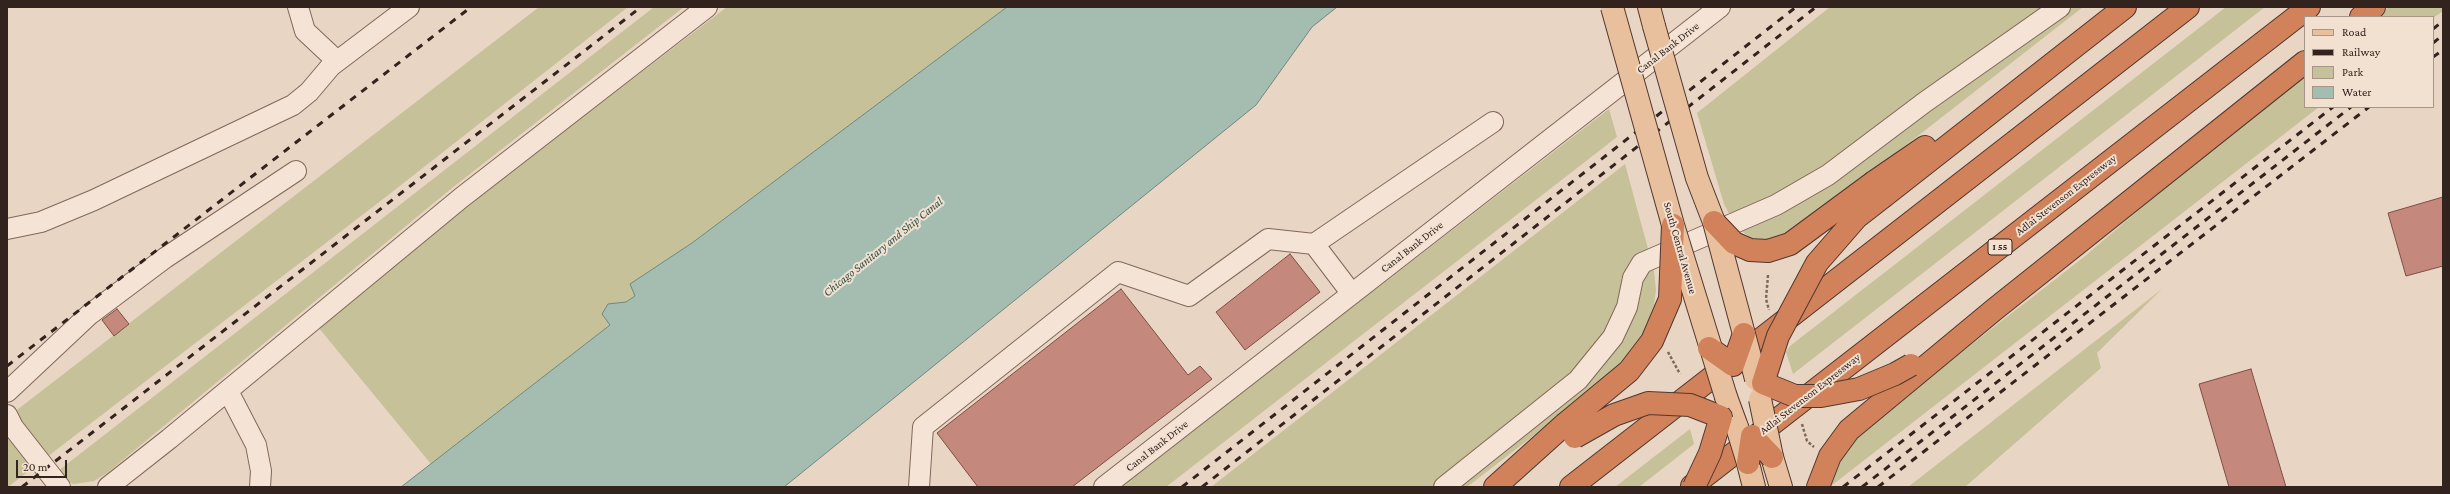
<!DOCTYPE html>
<style>
body{margin:0}
#map{position:relative;width:2450px;height:494px;overflow:hidden;background:#e9d5c3;font-family:"Crimson Pro",serif}
canvas{display:block}
.frame{position:absolute;inset:0;border:8px solid #33231e;pointer-events:none}
.legend{position:absolute;left:2304px;top:16px;width:130px;height:92px;box-sizing:border-box;background:#f2e1d1;border:1px solid #a69589;margin:0;padding:5px 7px;list-style:none;font-size:12px;color:#33231e}
.legend li{display:flex;align-items:center;gap:8px;height:20px}
.legend b{width:20px;border:1px solid #a69589}
.scale{position:absolute;left:16px;top:460px;width:51px;height:18px;box-sizing:border-box;border:2px solid #33231e;border-top:0;padding-left:5px;font-size:12px;line-height:14px;white-space:nowrap;color:#33231e;-webkit-text-stroke:3px #f2e1d1;paint-order:stroke}
</style>
<div id="map">
<canvas width="2450" height="494"></canvas>
<div class="frame"></div>
<ul class="legend">
<li><b style="height:5px;background:#e9c09d"></b>Road</li>
<li><b style="height:5px;background:#33231e"></b>Railway</li>
<li><b style="height:11px;background:#c6c198"></b>Park</li>
<li><b style="height:11px;background:#a4bdb0"></b>Water</li>
</ul>
<div class="scale">20 m</div>
</div>
<script>
const ctx = document.querySelector('canvas').getContext('2d');
ctx.lineJoin = 'round';
function fillPath(path, color) { ctx.fillStyle = color; ctx.fill(path, 'evenodd'); }
const poly = rows => new Path2D(rows.map(r => 'M' + r).join(''));
function trace(path, color, width, dash) { ctx.strokeStyle = color; ctx.lineWidth = width; ctx.lineCap = dash ? 'butt' : 'round'; ctx.setLineDash(dash || []); ctx.stroke(path); }
function write(font, color, halo, rows, align = 'center') {
  ctx.font = font + ' "Crimson Pro",serif'; ctx.lineWidth = 4; ctx.setLineDash([]); ctx.textBaseline = 'middle'; ctx.strokeStyle = halo; ctx.fillStyle = color; for (const [text, x, y, turn = 0] of rows) {
    ctx.save(); ctx.translate(x, y); ctx.rotate((+turn || 0) * Math.PI / 180); ctx.textAlign = isNaN(turn) ? turn : align; if (halo) ctx.strokeText(text, 0, 0); ctx.fillText(text, 0, 0); ctx.restore();
  }
}
fillPath(poly([
 [539,7,628,7,387,196,47,457,13,413],
 [654,7,684,7,452,188,107,473,94,481,74,484,66,481,58,471],
 [727,7,1007,7,692,243,630,284,635,296,626,302,608,304,610,325,431,464,318,327,509,173],
 [1830,7,2083,7,1791,235,1772,240,1751,238,1736,227,1724,204,1697,113],
 [2226,7,2265,7,1793,374,1786,352,1790,346],
 [2389,7,2443,7,2443,11,2433,18,2377,17],
 [2305,74,2305,107,2319,107,1831,486,1842,458,1852,443,1874,420,2084,257,2213,146],
 [1609,109,1617,137,1166,487,1116,487,1221,403,1380,286],
 [1625,164,1654,271,1656,290,1654,305,1642,337,1627,358,1559,416,1467,487,1211,487],
 [2162,289,2097,353,2101,368,1965,487,1908,487],
 [1690,429,1694,444,1639,487,1615,487],
 [7,431,34,467,8,487,7,487]
]), '#c6c198');
const water = poly([
 [1007,7,1337,7,1312,27,1256,105,784,487,401,487,610,325,602,314,608,304,626,302,635,296,630,284,692,243,1007,7]
]);
fillPath(water, '#a4bdb0');
trace(water, '#6d897c', 1);
const building = poly([
 [2443,197,2443,266,2406,276,2388,213,2443,197],
 [1290,254,1320,292,1245,350,1216,312,1290,254],
 [1121,289,1188,375,1200,366,1212,379,1072,487,978,487,937,433,1121,289],
 [117,309,129,324,114,336,102,320,117,309],
 [2251,369,2286,487,2229,487,2199,384,2251,369]
]);
fillPath(building, '#c4897c');
trace(building, '#7e4d44', 1);
const minor = poly([
 [298,7,305,31,337,61],
 [7,229,41,222,94,200,293,105,309,92,331,66,409,7],
 [1314,244,1493,122],
 [228,391,256,445,261,471,260,487],
 [7,392,89,315,165,258,296,171],
 [7,415,13,427,60,487],
 [108,487,169,439,461,198,707,7],
 [919,487,923,427,1118,272,1189,296,1268,239,1314,244,1352,294],
 [1104,487,1720,7],
 [1444,487,1578,380,1613,337,1627,307,1633,278,1642,263,1776,205,1828,175,1925,102,2060,7]
]);
const major = poly([
 [1649,7,1654,26],
 [1726,397,1737,427],
 [1772,457,1781,487],
 [1748,463,1754,487]
]);
const highway = poly([
 [2361,17,2374,7],
 [1874,182,1925,147],
 [1884,196,2125,7],
 [1692,486,2309,7],
 [1495,487,1565,424],
 [1571,487,2188,7],
 [1818,487,1830,456,1849,430,1995,309,2305,62]
]);
trace(minor, '#82675b', 22);
trace(major, '#50372f', 24);
trace(highway, '#50372f', 24);
trace(poly([
 [1768,275,1766,299,1769,310],
 [1668,352,1680,374],
 [1802,424,1807,441,1814,447]
]), '#82675b', 2.5, [3, 2]);
trace(minor, '#f5e4d5', 20);
trace(major, '#e9c09d', 22);
trace(highway, '#d1825b', 22);
trace(poly([
 [2433,29,2443,21],
 [2433,43,2443,35],
 [2433,57,2443,50],
 [7,366,471,7],
 [22,487,641,7],
 [1182,487,1796,7],
 [1202,487,1816,7],
 [1843,487,2333,107],
 [1862,487,2351,107],
 [1878,487,2369,107]
]), '#33231e', 3, [7, 7]);
const majorBridge = poly([
 [1612,7,1673,225,1726,397],
 [1654,26,1697,178,1714,222,1756,379],
 [1760,399,1772,457],
 [1737,427,1748,463]
]);
const highwayBridge = poly([
 [1884,196,1857,217,1817,263,1778,336,1763,383,1795,396,1821,396,1859,389,1895,374,1911,365],
 [1714,222,1734,243,1750,250,1768,251,1790,244,1874,182],
 [1709,348,1733,365,1744,334],
 [1565,424,1629,371,1652,341,1670,299,1673,225],
 [1752,436,1772,457],
 [1575,437,1614,415,1648,403,1690,405,1721,417,1710,453,1694,487],
 [1748,463,1752,436]
]);
trace(majorBridge, '#50372f', 24, []);
trace(highwayBridge, '#50372f', 24, []);
trace(majorBridge, '#e9c09d', 22);
trace(highwayBridge, '#d1825b', 22);
for (const [x, y, w] of [
 [2000,247,24]
]) { const box = new Path2D(); box.roundRect(x - w / 2, y - 8, w, 16, 3); ctx.fillStyle = '#f2e1d1'; ctx.fill(box); trace(box, '#33231e', 1); }
write('bold 10px', '#33231e', null, [
 ["I 55",2000,247]
]);
write('11px', '#33231e', '#f2e1d1', [
 ["Canal Bank Drive",1668,48,-38],
 ["Adlai Stevenson Expressway",2066,195,-38],
 ["Canal Bank Drive",1412,247,-38],
 ["South Central Avenue",1680,248,74],
 ["Adlai Stevenson Expressway",1810,394,-38],
 ["Canal Bank Drive",1157,446,-38]
]);
write('italic 12px', '#2f5147', '#f2e1d1', [
 ["Chicago Sanitary and Ship Canal",883,247,-39]
]);
</script>
